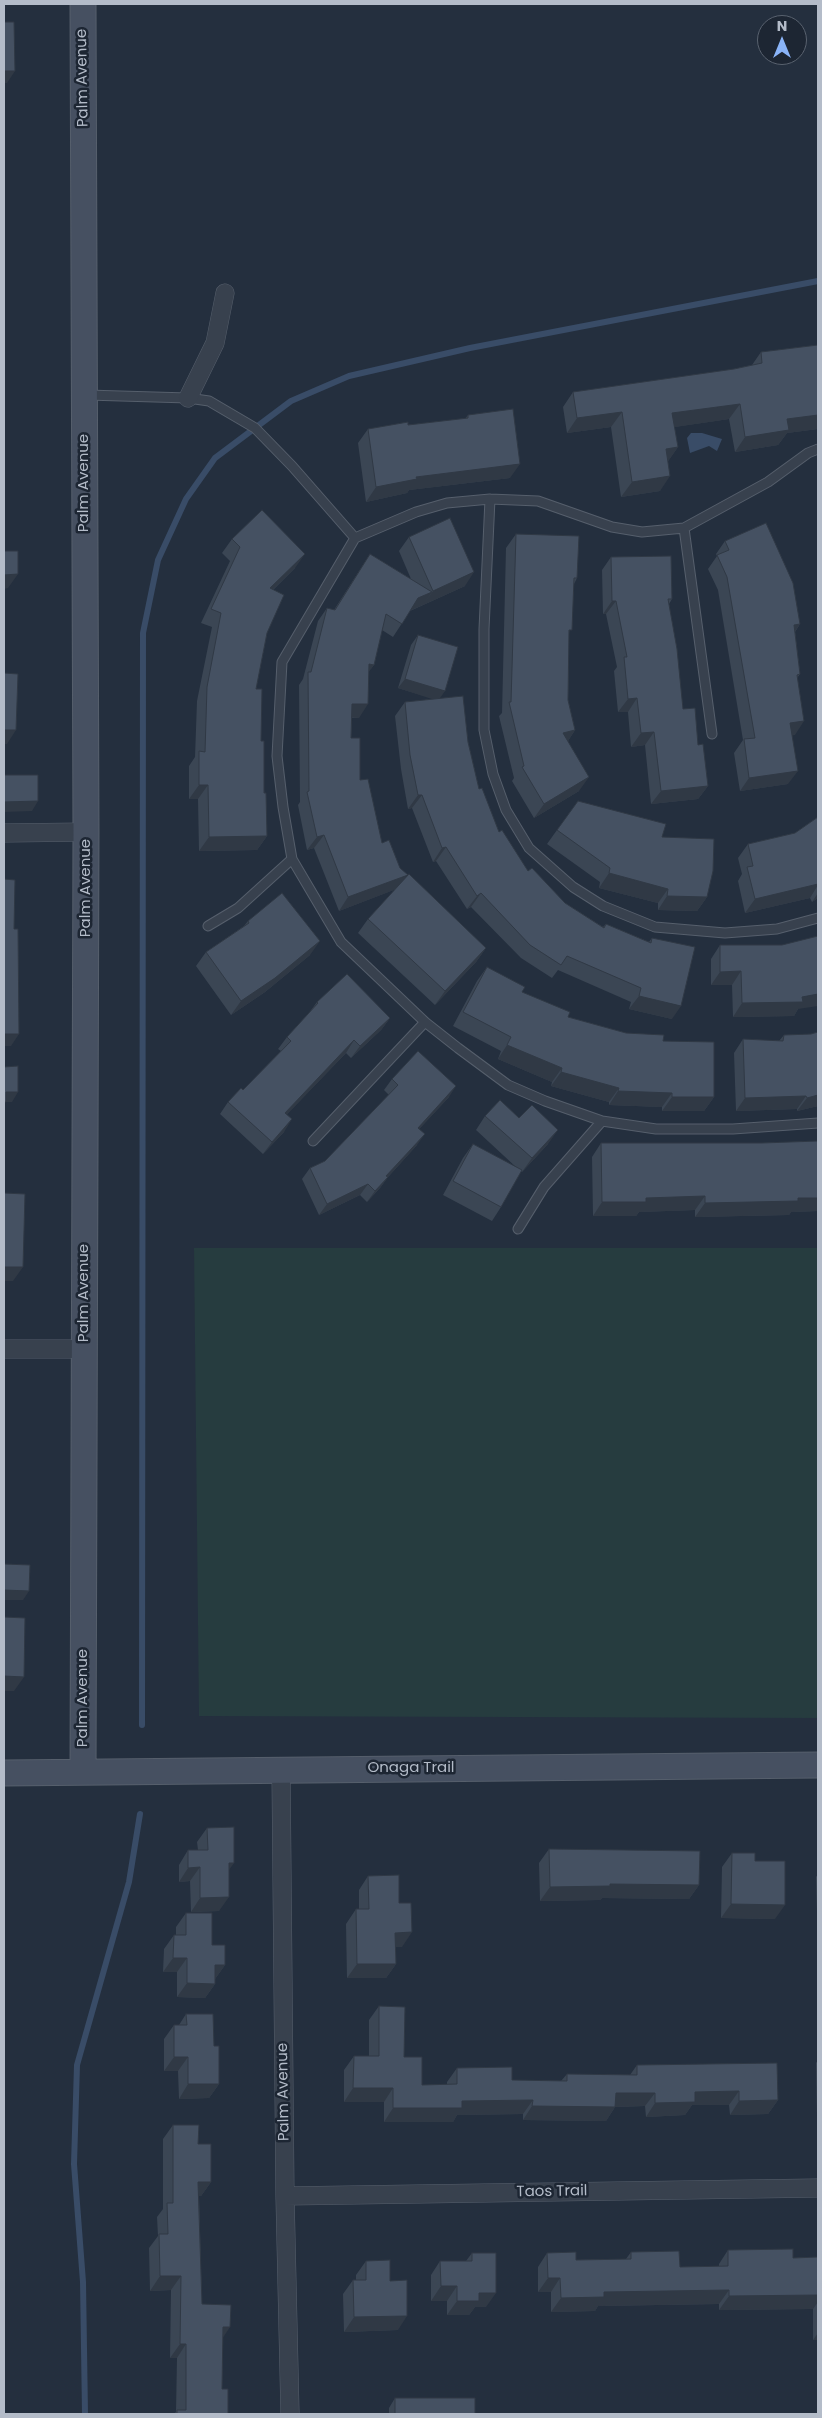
<!DOCTYPE html>
<style>
body{margin:0}
#map{position:relative;width:822px;height:2418px;overflow:hidden;background:#242f3e;font-family:Poppins,sans-serif}
canvas{display:block}
.frame{position:absolute;inset:0;border:5px solid #b4bcc9;pointer-events:none}
.north{position:absolute;left:757px;top:15px;width:50px;height:50px;box-sizing:border-box;background:#1d2633;border:1px solid #59626f;border-radius:50%;rotate:0deg;font-size:14px;font-weight:700;line-height:20px;text-align:center;color:#b4bcc9}
.north::after{content:'';display:block;margin:auto;width:18px;height:22px;background:#8ab4f8;clip-path:polygon(50% 0,100% 100%,50% 72%,0 100%)}
</style>
<div id="map">
<canvas width="822" height="2418"></canvas>
<div class="frame"></div>
<div class="north">N</div>
</div>
<script>
const ctx = document.querySelector('canvas').getContext('2d');
ctx.lineJoin = 'round';
function fillPath(path, color) { ctx.fillStyle = color; ctx.fill(path, 'evenodd'); }
const poly = rows => new Path2D(rows.map(r => 'M' + r).join(''));
function trace(path, color, width, dash) { ctx.strokeStyle = color; ctx.lineWidth = width; ctx.lineCap = dash ? 'butt' : 'round'; ctx.setLineDash(dash || []); ctx.stroke(path); }
function write(font, color, halo, rows, align = 'center') {
  ctx.font = font + ' Poppins,sans-serif'; ctx.lineWidth = 5; ctx.setLineDash([]); ctx.textBaseline = 'middle'; ctx.strokeStyle = halo; ctx.fillStyle = color; for (const [text, x, y, turn = 0] of rows) {
    ctx.save(); ctx.translate(x, y); ctx.rotate((+turn || 0) * Math.PI / 180); ctx.textAlign = isNaN(turn) ? turn : align; if (halo) ctx.strokeText(text, 0, 0); ctx.fillText(text, 0, 0); ctx.restore();
  }
}
fillPath(poly([
 [194,1248,818,1248,818,1718,199,1716]
]), '#263c3f');
fillPath(poly([
 [691,433,702,433,722,439,717,451,709,446,690,453,687,438]
]), '#394c67');
trace(poly([
 [142,1725,143,633,158,560,186,499,215,458,291,401,349,376,470,348,818,281],
 [85,2414,83,2282,74,2164,77,2065,129,1882,140,1814]
]), '#394c67', 6);
const lane = poly([
 [87,395,188,398,209,401,255,428,292,466,355,538,416,512,447,503,490,499,538,501,612,527,642,532,684,528,768,482,808,453,818,449],
 [490,499,484,629,484,730,493,774,506,810,529,848,573,887,603,906,655,927,725,933,777,929,818,918],
 [684,528,712,734],
 [355,538,282,662,277,756,283,807,292,859,341,942,425,1022,458,1048,508,1085,545,1101,602,1121,656,1129,733,1129,818,1123],
 [208,926,238,908,292,859],
 [313,1141,425,1022],
 [518,1229,544,1187,602,1121]
]);
const street = poly([
 [188,398,215,343,225,293],
 [4,833,86,832],
 [4,1349,84,1349],
 [281,1769,285,2196,290,2414],
 [285,2196,818,2188]
]);
const secondary = poly([
 [83,4,86,832,83,1772],
 [4,1773,818,1765]
]);
trace(lane, '#565f6c', 11);
trace(street, '#565f6c', 19);
trace(secondary, '#565f6c', 27);
trace(lane, '#38414e', 9);
trace(street, '#38414e', 18);
trace(secondary, '#465061', 25);
fillPath(poly([
 [818,345,818,429,787,433,778,445,735,452,729,419,674,427,678,447,668,461,660,491,621,497,611,427,567,433,563,407,573,392,734,369,752,365,761,352],
 [468,415,510,478,409,490,407,493,366,502,358,443,368,429,465,419],
 [818,476,818,517,817,478],
 [516,534,577,578,574,584,569,634,568,700,575,730,568,741,579,791,534,818,512,781,514,778,499,716,502,713,506,548],
 [409,537,465,586,410,611,393,637,382,630,374,665,369,671,359,718,352,718,351,738,360,780,382,843,404,880,486,948,476,962,435,1005,358,933,368,919,396,889,339,911,314,848,307,850,298,805,300,802,299,685,303,679,318,621,327,608,334,610,370,554,411,579,399,551],
 [232,539,295,568,273,590,267,633,256,689,261,741,267,836,257,850,199,851,198,799,189,799,189,766,195,757,197,701,212,627,201,623,230,561,222,553],
 [725,541,800,624,795,632,800,674,797,678,795,735,792,735,788,784,740,791,734,753,743,740,718,590,708,569,717,556,716,554],
 [611,557,672,599,669,604,683,709,698,745,708,786,698,799,651,804,645,745,631,747,628,712,618,712,614,671,617,667,606,614,603,614,602,570],
 [418,635,440,699,468,742,479,789,499,832,528,871,565,903,603,927,606,924,649,942,652,938,672,1019,629,1009,631,1002,558,970,552,978,521,958,471,907,467,909,436,861,433,862,412,808,408,809,401,769,395,716,405,702,434,699,398,688,411,645],
 [818,817,818,898,812,902,810,898,745,913,738,881,742,874,738,858,748,844,795,833],
 [557,830,662,837,707,897,697,911,658,910,658,903,599,888,600,882,547,844],
 [248,921,310,955,265,992,231,1015,196,966,206,952,244,926],
 [720,945,798,1009,794,1016,733,1017,732,985,711,985,711,959],
 [487,967,522,992,568,1017,626,1033,663,1041,714,1097,704,1111,662,1111,662,1107,609,1105,609,1102,551,1086,552,1082,498,1059,501,1051,453,1026,477,981],
 [317,1002,390,1018,381,1030,351,1058,346,1053,287,1114,284,1132,263,1154,220,1114,228,1102,243,1090,281,1051,278,1049,287,1037,309,1013],
 [784,1035,818,1106,797,1111,797,1109,736,1111,734,1053,743,1039,779,1041],
 [392,1079,449,1097,419,1129,417,1145,388,1177,380,1188,367,1202,360,1195,319,1215,302,1179,310,1168,325,1161,389,1095,384,1090],
 [485,1116,519,1118,548,1144,522,1172,521,1171,501,1207,492,1221,443,1195,463,1158,473,1144,517,1168,476,1130],
 [818,1141,818,1211,791,1212,789,1215,695,1217,695,1210,639,1212,636,1216,593,1216,592,1157,601,1143,762,1143],
 [207,1828,229,1871,219,1911,191,1912,190,1881,179,1882,179,1865,188,1850,198,1850,197,1842],
 [549,1849,699,1885,689,1899,602,1898,600,1900,540,1901,539,1863],
 [732,1853,755,1861,775,1919,721,1918,722,1867],
 [818,1874,818,1912,817,1912,816,1877],
 [368,1876,399,1903,402,1947,396,1947,396,1964,386,1978,347,1978,346,1924,356,1909,359,1909,359,1890],
 [186,1913,212,1945,225,1965,215,1979,215,1984,205,1998,177,1997,177,1972,163,1972,164,1949,174,1935,176,1935,176,1927],
 [379,2006,404,2057,422,2085,447,2085,447,2082,457,2068,512,2080,561,2081,567,2074,630,2075,637,2065,778,2100,768,2114,730,2115,729,2105,692,2105,685,2115,646,2117,645,2106,615,2107,606,2121,523,2120,523,2114,457,2115,453,2122,384,2122,384,2102,344,2102,344,2070,354,2056,369,2056,369,2020],
 [186,2014,214,2046,219,2084,209,2098,179,2099,178,2071,164,2071,164,2039,174,2025,179,2025],
 [818,2060,818,2116,817,2116,816,2063],
 [173,2125,198,2144,211,2182,201,2196,199,2196,202,2304,223,2338,222,2389,228,2414,174,2414,176,2412,177,2358,170,2358,171,2290,150,2291,149,2248,158,2236,157,2217,163,2209,163,2139],
 [728,2250,793,2258,818,2257,818,2340,813,2340,813,2309,719,2310,719,2304,598,2306,595,2311,551,2312,551,2292,538,2292,538,2267,547,2253,576,2260,626,2259,631,2252,680,2267,719,2266,719,2264],
 [472,2253,486,2307,475,2307,469,2315,447,2315,447,2301,431,2301,431,2275,440,2261,466,2261],
 [366,2261,390,2281,398,2330,344,2332,343,2294,353,2280,356,2280,356,2275],
 [395,2398,475,2414,389,2414,389,2408]
]), '#3b4654');
fillPath(poly([
 [4,71,15,71,7,83,4,83],
 [740,404,729,419,662,429,672,413],
 [622,412,611,427,567,433,577,418],
 [818,415,818,429,787,433,778,445,735,452,745,437,787,419],
 [678,447,667,463,666,449],
 [520,464,510,478,409,490,407,493,366,502,376,487,416,477],
 [670,476,660,491,621,497,632,482],
 [305,554,295,568,260,602,270,588],
 [474,572,465,586,423,605,433,591],
 [18,574,8,588,4,589,4,575],
 [432,592,423,605,409,611,418,598],
 [612,601,616,601,606,614,603,614],
 [800,624,791,637,794,625],
 [369,664,374,665,364,678],
 [405,679,445,691,438,701,398,688],
 [637,698,628,712,618,712,628,699],
 [352,704,368,704,359,718,343,717],
 [804,721,795,735,781,737,790,723],
 [4,730,16,730,7,744,4,744],
 [575,730,566,744,563,733],
 [654,732,645,745,631,747,641,733],
 [798,771,788,784,740,791,749,778],
 [589,777,579,791,534,818,544,804],
 [199,785,208,785,198,799,189,799],
 [708,786,698,799,651,804,661,791],
 [418,795,422,795,412,808,408,809],
 [38,801,32,811,4,812,4,802],
 [324,835,314,848,307,850,317,837],
 [267,836,257,850,199,851,209,837],
 [446,847,436,861,433,862,442,848],
 [609,873,668,889,658,903,599,888],
 [408,875,399,888,339,911,348,897],
 [818,884,818,885,810,898,745,913,755,899],
 [481,893,471,907,467,909,477,896],
 [818,893,818,898,812,902],
 [667,896,707,897,697,911,658,910],
 [320,941,310,955,265,992,231,1015,241,1001],
 [486,948,476,962,435,1005,445,991],
 [741,971,732,985,711,985,720,972],
 [818,994,818,1006,798,1009,794,1016,733,1017,742,1003,802,997],
 [639,996,681,1006,672,1019,629,1009],
 [390,1018,381,1030,351,1058,360,1046],
 [4,1034,19,1034,11,1046,4,1046],
 [354,1040,346,1053,277,1125,285,1113],
 [507,1045,562,1068,552,1082,498,1059],
 [561,1072,619,1088,609,1102,551,1086],
 [456,1086,449,1097,410,1139,418,1128],
 [618,1091,672,1093,662,1107,609,1105],
 [6,1092,18,1092,12,1102,4,1102],
 [818,1095,818,1106,797,1111,807,1098],
 [806,1096,797,1109,736,1111,745,1098],
 [672,1097,714,1097,704,1111,662,1111],
 [292,1119,284,1132,263,1154,272,1142],
 [558,1130,548,1144,522,1172,532,1158],
 [425,1134,417,1145,379,1187,386,1176],
 [388,1177,380,1188,367,1202,375,1191],
 [368,1184,360,1195,319,1215,327,1204],
 [705,1196,695,1210,639,1212,636,1216,593,1216,602,1202,646,1198],
 [798,1198,818,1198,818,1211,791,1212,789,1215,695,1217,705,1203],
 [4,1267,23,1267,13,1281,4,1281],
 [4,1590,29,1591,23,1600,4,1600],
 [4,1676,24,1677,14,1691,4,1691],
 [229,1863,234,1863,224,1877],
 [200,1867,190,1881,179,1882,188,1868],
 [610,1884,699,1885,689,1899,602,1898,600,1900,540,1901,550,1887],
 [229,1897,219,1911,191,1912,200,1898],
 [731,1904,785,1905,775,1919,721,1918],
 [412,1932,402,1947,386,1947,395,1933],
 [173,1958,187,1958,177,1972,163,1972],
 [357,1964,396,1964,386,1978,347,1978],
 [215,1965,225,1965,215,1979],
 [187,1983,215,1984,205,1998,177,1997],
 [174,2057,188,2057,178,2071,164,2071],
 [188,2084,219,2084,209,2098,179,2099],
 [353,2088,393,2088,384,2102,344,2102],
 [739,2091,729,2105,692,2105,685,2115,646,2117,655,2103,695,2092],
 [616,2093,655,2093,645,2106,612,2107,615,2107,606,2121,523,2120,532,2106],
 [533,2100,523,2114,457,2115,453,2122,384,2122,393,2108,462,2101],
 [778,2100,768,2114,730,2115,739,2101],
 [198,2182,211,2182,201,2196,189,2196],
 [160,2276,181,2276,171,2290,150,2291],
 [548,2278,560,2278,551,2292,538,2292],
 [441,2286,457,2286,447,2301,431,2301],
 [729,2290,719,2304,598,2306,595,2311,551,2312,561,2298,604,2292],
 [479,2293,496,2293,486,2307,475,2307,469,2315,447,2315,457,2301],
 [818,2295,818,2302,813,2309,719,2310,729,2296],
 [407,2316,398,2330,344,2332,354,2317],
 [223,2327,230,2327,220,2342],
 [818,2333,818,2340,813,2340],
 [180,2344,186,2344,177,2358,170,2358]
]), '#303945');
const building = poly([
 [4,22,14,22,15,71,4,71,4,22],
 [818,345,818,415,787,419,789,430,745,437,740,404,672,413,678,447,666,449,670,476,632,482,622,412,577,418,573,392,734,369,762,363,761,352,818,345],
 [513,409,520,464,416,477,417,479,376,487,368,429,408,422,408,425,468,418,468,415,513,409],
 [262,510,305,554,270,588,284,595,267,633,256,689,262,689,261,741,264,741,264,793,266,793,267,836,209,837,208,785,199,785,199,751,205,752,207,687,221,613,211,609,240,547,232,539,262,510],
 [450,518,474,572,433,591,409,537,450,518],
 [766,523,793,583,800,624,794,625,800,674,797,675,804,721,790,723,798,771,749,778,744,739,755,738,727,577,717,555,729,550,725,541,766,523],
 [516,534,579,536,577,578,574,578,572,630,569,630,568,700,575,730,563,733,589,777,544,804,522,767,524,766,509,702,511,702,516,534],
 [4,551,18,551,18,574,4,575,4,551],
 [370,554,432,592,418,598,402,624,386,614,374,665,369,664,368,704,352,704,351,738,360,738,360,780,368,779,382,843,389,840,400,868,408,875,348,897,324,835,317,837,307,792,309,791,308,672,311,672,327,608,335,610,370,554],
 [671,556,672,599,668,599,677,649,683,709,695,708,698,745,703,744,708,786,661,791,654,732,641,733,637,698,628,699,624,657,627,657,616,601,612,601,611,557,671,556],
 [418,635,458,647,445,691,405,679,418,635],
 [4,673,18,674,16,730,4,730,4,673],
 [463,696,468,742,479,789,482,788,499,832,502,830,528,871,532,868,565,903,604,928,606,924,651,943,652,938,695,947,681,1006,639,996,641,988,567,956,561,965,530,945,481,893,477,896,446,847,442,848,422,795,418,795,410,755,405,702,463,696],
 [4,775,38,775,38,801,4,802,4,775],
 [578,801,666,824,662,837,714,839,713,871,707,897,667,896,668,889,609,873,610,868,557,830,578,801],
 [818,817,818,884,755,899,747,867,753,866,748,844,795,833,818,817],
 [409,874,486,948,445,991,368,919,409,874],
 [4,879,15,880,14,929,18,929,19,1034,4,1034,4,879],
 [282,893,320,941,275,978,241,1001,206,952,249,923,248,921,282,893],
 [818,936,818,994,802,997,803,1002,742,1003,741,971,720,972,720,945,782,945,818,936],
 [487,967,525,987,522,992,570,1012,568,1017,626,1033,664,1035,663,1041,714,1042,714,1097,672,1097,672,1093,618,1091,619,1088,561,1072,562,1068,507,1045,511,1037,463,1012,487,967],
 [347,974,390,1018,360,1046,354,1040,285,1113,292,1119,272,1142,228,1102,241,1088,243,1090,291,1041,287,1037,318,1003,317,1002,347,974],
 [818,1032,818,1095,807,1098,806,1096,745,1098,743,1039,783,1041,784,1035,811,1034,818,1032],
 [418,1051,456,1086,418,1128,425,1134,386,1176,388,1177,375,1191,368,1184,327,1204,310,1168,325,1161,398,1085,392,1079,418,1051],
 [18,1066,18,1092,6,1092,6,1102,4,1102,4,1067,18,1066],
 [500,1100,519,1118,532,1105,558,1130,532,1158,485,1116,500,1100],
 [818,1141,818,1198,798,1198,798,1201,705,1203,705,1196,646,1198,646,1202,602,1202,601,1143,762,1143,818,1141],
 [473,1144,522,1170,501,1207,453,1181,473,1144],
 [4,1193,25,1194,23,1267,4,1267,4,1193],
 [4,1564,30,1565,29,1591,4,1590,4,1564],
 [4,1617,25,1618,24,1677,4,1676,4,1617],
 [234,1827,234,1863,229,1863,229,1897,200,1898,200,1867,188,1868,188,1850,208,1850,207,1828,234,1827],
 [549,1849,700,1851,699,1885,610,1884,610,1886,550,1887,549,1849],
 [732,1853,755,1853,755,1861,785,1861,785,1905,731,1904,732,1853],
 [399,1875,399,1903,411,1903,412,1932,395,1933,396,1964,357,1964,356,1909,369,1909,368,1876,399,1875],
 [186,1913,212,1913,212,1945,225,1945,225,1965,215,1965,215,1984,187,1983,187,1958,173,1958,174,1935,186,1935,186,1913],
 [379,2006,405,2007,404,2057,422,2057,422,2085,457,2084,457,2068,512,2067,512,2080,567,2081,567,2074,637,2075,637,2065,777,2063,778,2100,739,2101,739,2091,695,2092,695,2102,655,2103,655,2093,616,2093,615,2107,532,2106,533,2100,462,2101,462,2108,393,2108,393,2088,353,2088,354,2056,379,2056,379,2006],
 [186,2014,213,2014,214,2046,219,2046,219,2084,188,2084,188,2057,174,2057,174,2025,187,2025,186,2014],
 [173,2125,199,2125,198,2144,211,2144,211,2182,198,2182,202,2304,231,2305,230,2327,223,2327,222,2389,228,2389,228,2414,177,2414,177,2410,186,2410,186,2344,180,2344,181,2276,160,2276,159,2234,168,2234,167,2203,173,2203,173,2125],
 [793,2249,793,2258,818,2257,818,2295,729,2296,729,2290,604,2292,604,2297,561,2298,560,2278,548,2278,547,2253,576,2252,576,2260,631,2259,631,2252,679,2251,680,2267,728,2266,728,2250,793,2249],
 [472,2253,496,2253,496,2293,479,2293,479,2301,457,2301,457,2286,441,2286,440,2261,472,2261,472,2253],
 [390,2260,390,2281,407,2280,407,2316,354,2317,353,2280,366,2280,366,2261,390,2260],
 [395,2398,475,2398,475,2414,395,2414,395,2398]
]);
fillPath(building, '#455162');
trace(building, '#303945', 1);
write('15px', '#b4bcc9', '#1d2633', [
 ["Palm Avenue",83,78,-91],
 ["Palm Avenue",84,483,-90],
 ["Palm Avenue",86,888,-90],
 ["Palm Avenue",84,1293,-90],
 ["Palm Avenue",83,1698,-90],
 ["Onaga Trail",411,1768],
 ["Palm Avenue",284,2092,-91],
 ["Taos Trail",552,2192,-1]
]);
</script>
